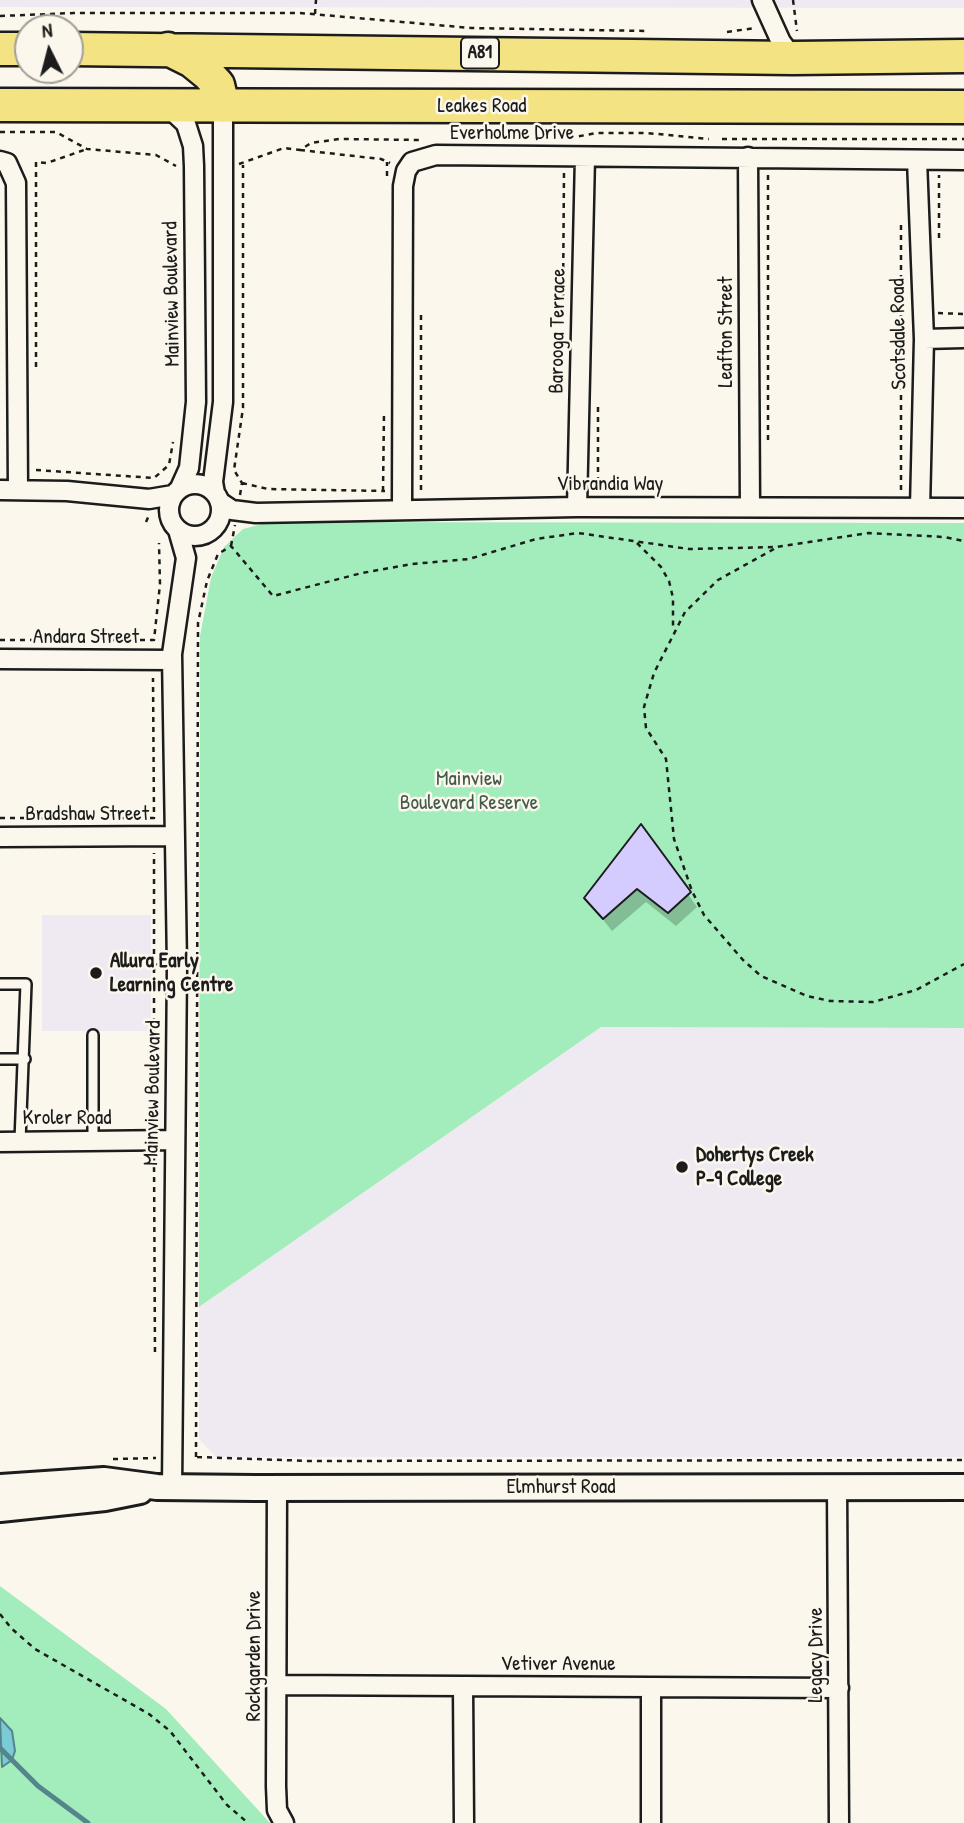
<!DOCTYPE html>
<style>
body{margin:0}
#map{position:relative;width:964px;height:1823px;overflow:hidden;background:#fbf7ec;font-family:"Patrick Hand",sans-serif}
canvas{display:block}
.north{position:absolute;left:14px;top:14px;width:70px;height:70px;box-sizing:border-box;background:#fbf7ec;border:2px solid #a29f99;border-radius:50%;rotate:354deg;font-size:19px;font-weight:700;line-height:28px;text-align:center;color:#1c1c1c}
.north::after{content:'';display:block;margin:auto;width:24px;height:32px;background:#1c1c1c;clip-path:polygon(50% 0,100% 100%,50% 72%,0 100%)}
</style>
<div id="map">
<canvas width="964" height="1823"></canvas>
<div class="north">N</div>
</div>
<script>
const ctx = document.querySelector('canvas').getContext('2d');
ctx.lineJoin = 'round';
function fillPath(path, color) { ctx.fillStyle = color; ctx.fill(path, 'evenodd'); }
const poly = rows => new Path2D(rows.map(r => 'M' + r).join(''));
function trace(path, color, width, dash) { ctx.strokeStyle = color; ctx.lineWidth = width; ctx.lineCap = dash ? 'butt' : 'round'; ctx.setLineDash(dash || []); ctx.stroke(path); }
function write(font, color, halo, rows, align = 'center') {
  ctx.font = font + ' "Patrick Hand",sans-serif'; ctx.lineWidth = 5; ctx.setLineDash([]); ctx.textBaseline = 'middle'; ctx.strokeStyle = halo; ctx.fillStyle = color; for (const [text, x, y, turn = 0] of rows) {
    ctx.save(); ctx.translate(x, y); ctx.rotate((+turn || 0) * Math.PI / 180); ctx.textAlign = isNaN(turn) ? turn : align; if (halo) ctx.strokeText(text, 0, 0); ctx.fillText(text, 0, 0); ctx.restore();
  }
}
fillPath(poly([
 [0,0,964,0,964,8,0,7],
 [42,915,151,915,151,1031,42,1031],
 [601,1027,964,1028,964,1457,216,1457,199,1439,199,1307]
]), '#efeaf1');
fillPath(poly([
 [270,522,964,523,964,1028,601,1027,199,1307,200,636,211,578,224,547,243,529],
 [0,1586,166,1709,270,1823,0,1823]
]), '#a3edbc');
const water = poly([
 [0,1718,12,1731,15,1751,12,1760,2,1767,0,1718]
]);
fillPath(water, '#7bcbd6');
trace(water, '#55858c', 2);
fillPath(poly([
 [641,827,697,907,676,926,646,902,612,931,586,898]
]), '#0003');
trace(poly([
 [0,1748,38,1786,88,1823]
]), '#55858c', 5);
const building = poly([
 [641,824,691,892,668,913,637,889,603,919,584,898,641,824]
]);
fillPath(building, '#d4cbfe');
trace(building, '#1c1c1c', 2);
const lane = poly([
 [0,984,26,984,20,1141],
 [93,1035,93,1141],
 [0,1059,25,1059]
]);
const street = poly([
 [762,0,781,42,793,58],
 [167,106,186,124,193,146,194,166,196,402,189,468,180,488],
 [748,157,750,507],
 [917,160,924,339,920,508],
 [0,161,7,163,16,183,18,490],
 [924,339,964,338],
 '169 510a26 26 0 1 1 52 0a26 26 0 1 1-52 0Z',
 [0,490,67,491,149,499,173,495],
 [215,493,213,482,223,402,223,106],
 [220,502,232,510,256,513,577,507,964,508],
 [577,507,585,157],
 [402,510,403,186,406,171,412,162,436,155,964,160],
 [0,659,172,660],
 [0,837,174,836],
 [0,1142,175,1140],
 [837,1486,839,1823],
 [172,1487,177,966,172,654,186,558,178,530],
 [277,1488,276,1786,277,1810,284,1823],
 [276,1685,839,1688],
 [463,1686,464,1823],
 [651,1823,651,1687]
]);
const secondary = poly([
 [0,1487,104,1480,157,1487,256,1488,964,1487],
 [0,1509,105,1498,140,1491]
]);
const highway = poly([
 [0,49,28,49],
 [70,49,793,58,964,56],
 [168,49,192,61,208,74,218,85,223,106],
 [0,105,964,107]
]);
trace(lane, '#1c1c1c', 14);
trace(street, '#1c1c1c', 23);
trace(secondary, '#1c1c1c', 30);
trace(highway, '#1c1c1c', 37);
trace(poly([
 [793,0,797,31],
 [315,14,316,0],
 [0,16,74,13,300,13,471,28,647,31],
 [727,32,755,28],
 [0,132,56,132,87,149,156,155,176,166],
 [569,138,597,133,647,133,709,139],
 [722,139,964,139],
 [300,150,381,159,390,163],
 [239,164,284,148,300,150,311,143,339,139,423,140],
 [768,175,768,441],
 [387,176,387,162],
 [901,225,901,491],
 [939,238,939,175],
 [563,298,564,172],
 [938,313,964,314],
 [421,315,421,492],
 [36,367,36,162,47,163,87,149],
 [598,407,598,491],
 [36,470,154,478,169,465,173,442],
 [242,483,268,489,385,491],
 [383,491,384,413],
 [240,495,242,483,234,470,243,408,243,165],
 [146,522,149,515],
 [637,543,661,567,669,581,673,598,673,628],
 [231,546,235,525],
 [774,549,718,580,685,612,654,673,644,707,646,728,666,759,674,839,692,891,704,915,743,960,761,976,807,996,830,1001,873,1002,916,990,964,964],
 [0,640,154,640,160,584,159,543],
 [0,818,154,818,153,678],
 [154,964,154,853],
 [154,1123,154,964,160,965],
 [154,1157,155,1357],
 [196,1457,198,623,207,581,218,554,231,546,273,596,362,573,412,564,469,559,536,539,578,533,689,549,776,547,869,533,944,537,964,541],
 [197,1457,310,1461,964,1460],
 [113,1459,156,1458],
 [0,1614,11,1628,35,1649,149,1714,170,1731,227,1805,248,1823]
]), '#1c1c1c', 2.5, [5, 5]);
trace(lane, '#fbf7ec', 9);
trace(street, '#fbf7ec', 18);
trace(secondary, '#fbf7ec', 24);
trace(highway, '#f4e382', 32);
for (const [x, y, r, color] of [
 [96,973,7,"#1c1c1c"],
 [682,1167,7,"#1c1c1c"]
]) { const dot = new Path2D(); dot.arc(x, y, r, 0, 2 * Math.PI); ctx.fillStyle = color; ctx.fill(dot); trace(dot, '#fbf7ec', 2.5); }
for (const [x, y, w] of [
 [480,53,38]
]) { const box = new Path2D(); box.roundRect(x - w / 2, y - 15.5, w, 31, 5); ctx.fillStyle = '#fbf7ec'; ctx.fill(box); trace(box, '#1c1c1c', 2); }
write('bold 19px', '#1c1c1c', null, [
 ["A81",480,53]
]);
write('21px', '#1c1c1c', '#fbf7ec', [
 ["Leakes Road",482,106],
 ["Everholme Drive",512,133],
 ["Mainview Boulevard",172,294,-91],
 ["Barooga Terrace",558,331,-89],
 ["Leafton Street",726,332,-90],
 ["Scotsdale Road",899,334,-91],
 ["Vibrandia Way",610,484],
 ["Andara Street",86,637],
 ["Bradshaw Street",87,814],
 ["Mainview Boulevard",153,1093,-89],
 ["Kroler Road",67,1118],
 ["Elmhurst Road",561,1487],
 ["Legacy Drive",816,1655,-90],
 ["Rockgarden Drive",254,1656,-90],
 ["Vetiver Avenue",558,1664]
]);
write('21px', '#445b4c', '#fbf7ec', [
 ["Mainview",469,779],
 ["Boulevard Reserve",469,803]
]);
write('bold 21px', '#1c1c1c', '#fbf7ec', [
 ["Allura Early",110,961],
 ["Learning Centre",110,985],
 ["Dohertys Creek",696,1155],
 ["P-9 College",696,1179]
], 'left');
</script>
